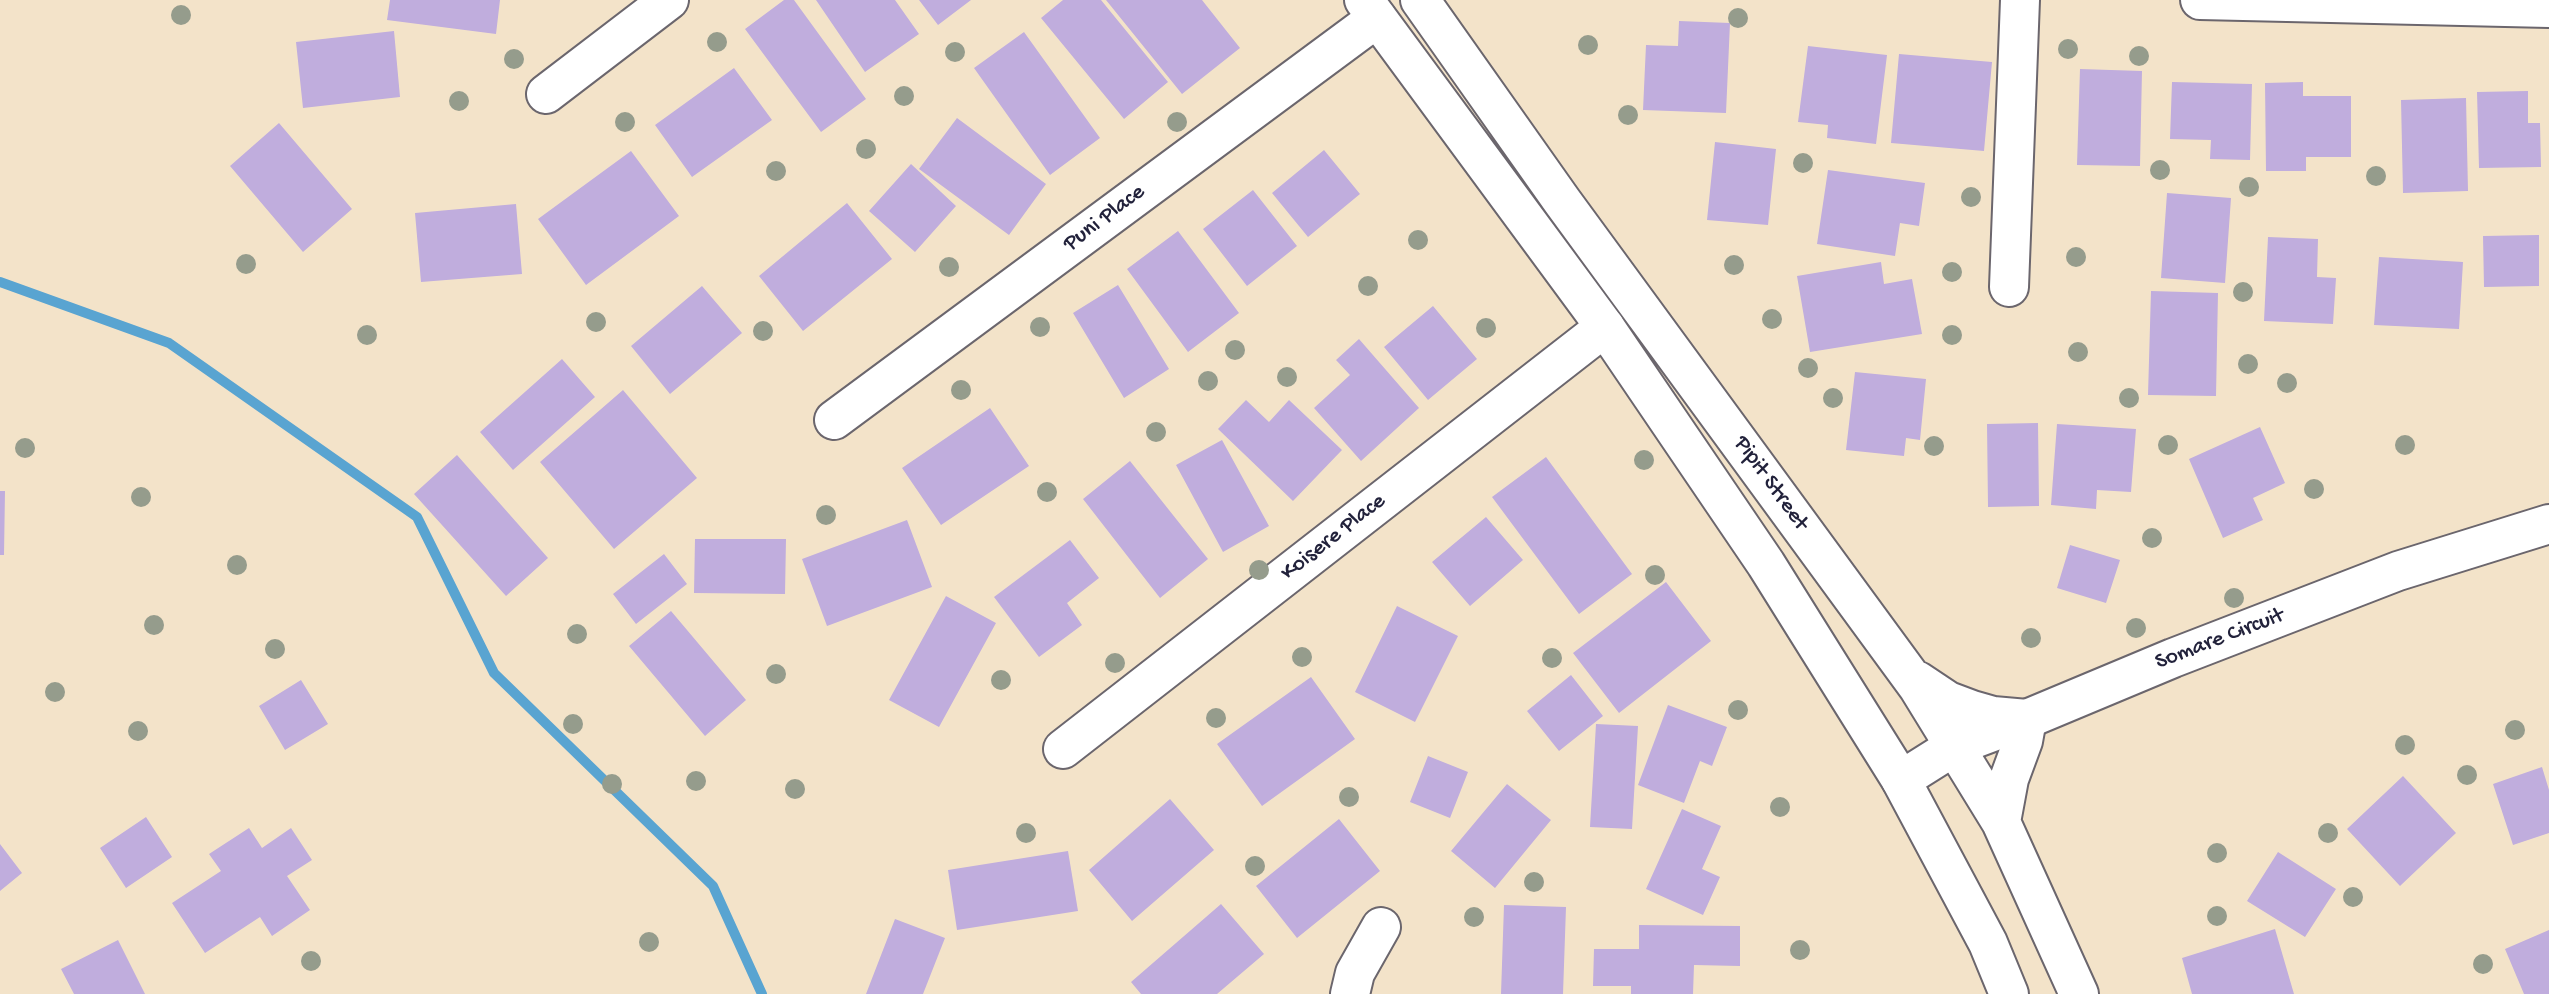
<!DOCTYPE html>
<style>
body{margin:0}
canvas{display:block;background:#f3e3c9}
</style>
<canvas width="2549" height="994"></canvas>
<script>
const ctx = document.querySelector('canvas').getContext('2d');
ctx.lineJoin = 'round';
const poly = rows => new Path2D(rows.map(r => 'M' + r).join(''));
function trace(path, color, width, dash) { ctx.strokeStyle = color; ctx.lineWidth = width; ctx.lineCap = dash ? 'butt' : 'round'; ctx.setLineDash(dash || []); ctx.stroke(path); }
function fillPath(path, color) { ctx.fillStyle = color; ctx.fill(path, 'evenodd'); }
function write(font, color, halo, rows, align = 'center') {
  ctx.font = font + ' "Gochi Hand",sans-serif'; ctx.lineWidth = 7; ctx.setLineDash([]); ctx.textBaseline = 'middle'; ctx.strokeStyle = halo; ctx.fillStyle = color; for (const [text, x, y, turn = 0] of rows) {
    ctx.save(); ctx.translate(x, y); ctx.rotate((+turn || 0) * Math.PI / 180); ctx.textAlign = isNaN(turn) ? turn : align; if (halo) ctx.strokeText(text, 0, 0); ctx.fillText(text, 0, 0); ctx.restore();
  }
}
trace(poly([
 [0,282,169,343,417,517,494,673,713,886,762,994]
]), '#59a4d1', 10);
fillPath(poly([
 [390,0,500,0,496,34,387,20],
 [784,0,794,0,866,99,821,132,745,29],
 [816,0,895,0,919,34,865,72],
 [919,0,971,0,938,25],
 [1063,0,1101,0,1168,82,1124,119,1041,18],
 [1106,0,1202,0,1240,48,1182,94],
 [1679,21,1730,23,1726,113,1643,110,1646,45,1678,46],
 [394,31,400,97,303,108,296,42],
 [1024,32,1100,138,1050,175,974,68],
 [1808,46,1887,55,1876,144,1827,138,1828,125,1798,122],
 [1899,54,1992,62,1984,151,1891,143],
 [734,68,772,120,692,177,655,125],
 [2080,69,2142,71,2140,166,2077,165],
 [2172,82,2252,84,2250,160,2210,159,2211,140,2170,139],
 [2303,82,2303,96,2351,96,2351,157,2306,157,2306,171,2266,171,2265,83],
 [2528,91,2528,123,2540,123,2541,167,2479,168,2477,92],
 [2466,98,2468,191,2403,193,2401,100],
 [957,118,1046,184,1009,235,919,169],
 [279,123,352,209,303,252,230,166],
 [1715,142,1776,149,1768,225,1707,220],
 [1324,150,1360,194,1308,237,1272,193],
 [631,151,679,216,586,285,538,219],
 [911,164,956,206,915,252,869,211],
 [1828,170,1925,183,1919,226,1900,223,1895,256,1817,244],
 [1253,190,1297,246,1247,286,1203,229],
 [2167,193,2231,198,2225,283,2161,278],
 [847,203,892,259,803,331,759,276],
 [516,204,522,274,421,282,415,213],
 [1178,231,1239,313,1188,352,1127,269],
 [2539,235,2539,286,2484,287,2483,236],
 [2268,237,2318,239,2317,277,2336,278,2333,324,2264,321],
 [2379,257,2463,262,2459,329,2374,325],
 [1881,262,1884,284,1912,279,1922,334,1810,352,1797,276],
 [1118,285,1169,369,1124,398,1073,313],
 [702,286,742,333,670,394,631,346],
 [2151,291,2218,293,2216,396,2148,395],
 [1433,306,1477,359,1428,400,1384,347],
 [1359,339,1419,408,1361,461,1314,408,1350,375,1336,360],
 [562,359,595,397,513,470,480,432],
 [1855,372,1926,379,1920,440,1906,438,1904,456,1846,450],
 [623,390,697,478,614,549,540,462],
 [1246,400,1269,422,1289,400,1342,450,1293,501,1218,429],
 [990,408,1029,466,941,525,902,468],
 [2038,423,2039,506,1988,507,1987,424],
 [2057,424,2136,429,2131,492,2097,490,2096,509,2051,505],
 [2260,427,2285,483,2253,498,2263,520,2223,538,2189,459],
 [1222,440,1269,526,1223,552,1176,465],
 [457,455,548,558,506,596,414,494],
 [1546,457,1632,574,1579,614,1492,497],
 [1130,461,1208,559,1160,598,1083,499],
 [0,491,5,491,4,555,0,555],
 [1486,517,1523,560,1470,606,1432,562],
 [907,520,932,587,827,626,802,559],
 [695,539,786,539,785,594,694,593],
 [1070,540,1099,578,1067,603,1082,625,1039,657,994,597],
 [2070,545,2120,560,2106,603,2057,588],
 [664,554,687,584,636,624,613,594],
 [1666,582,1711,641,1619,713,1573,653],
 [946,596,996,623,939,727,889,700],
 [1397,606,1458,636,1415,722,1355,692],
 [671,611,746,700,705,736,629,646],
 [1571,675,1603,716,1559,751,1527,711],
 [1311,677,1355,739,1262,806,1217,744],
 [301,680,328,724,285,750,259,706],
 [1668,705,1727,727,1712,766,1700,761,1684,803,1638,785],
 [1596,724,1638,726,1632,829,1590,827],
 [1428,756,1468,772,1450,818,1410,802],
 [2542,767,2549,790,2549,833,2513,845,2493,784],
 [2403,776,2456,833,2400,886,2347,829],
 [1507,784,1551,820,1495,888,1451,851],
 [1170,799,1214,850,1132,921,1089,870],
 [1682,809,1721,826,1702,869,1720,877,1703,915,1646,889],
 [146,817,172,857,126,888,100,848],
 [1339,819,1380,871,1297,938,1256,886],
 [249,828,262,848,291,828,312,860,287,876,310,910,272,936,260,917,205,953,172,903,221,871,209,854],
 [0,844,22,873,0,891],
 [1068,851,1078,911,957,930,948,870],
 [2278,852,2336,889,2305,937,2247,901],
 [1221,904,1264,954,1217,994,1141,994,1131,982],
 [1504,905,1566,907,1563,994,1501,994],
 [895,919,945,938,923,994,866,994],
 [1639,925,1740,926,1740,966,1694,965,1693,994,1631,994,1631,986,1593,986,1594,949,1639,949],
 [2275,929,2294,994,2192,994,2182,958],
 [2549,930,2549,994,2524,994,2505,949],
 [118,940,145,994,74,994,61,969]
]), '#c0addd');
const minor = poly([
 [2200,0,2549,8],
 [546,94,669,0],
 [2009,287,2020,0],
 [834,420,1377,18],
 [1063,749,1605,327],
 [1901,780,1955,746,2027,719,2173,658,2398,571,2549,524],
 [1350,994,1355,973,1381,927]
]);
const major = poly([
 [1364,0,1605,327,1766,564,1901,780,1988,943,2009,994],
 [1420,0,1562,201,1918,687,2001,822,2079,994],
 [1918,681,1948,701,1972,710,1993,716,2027,719,2023,741,2009,779,2001,822]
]);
trace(minor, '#6b666d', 42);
trace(major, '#6b666d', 42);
trace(minor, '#fff', 38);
trace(major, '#fff', 38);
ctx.fillStyle = '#959c8c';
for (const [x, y] of [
 [181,15],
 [1738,18],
 [717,42],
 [1588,45],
 [2068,49],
 [955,52],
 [2139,56],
 [514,59],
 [904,96],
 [459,101],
 [1628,115],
 [625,122],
 [1177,122],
 [866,149],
 [1803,163],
 [2160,170],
 [776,171],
 [2376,176],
 [2249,187],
 [1971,197],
 [1418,240],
 [2076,257],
 [246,264],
 [1734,265],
 [949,267],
 [1952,272],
 [1368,286],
 [2243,292],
 [1772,319],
 [596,322],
 [1040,327],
 [1486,328],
 [763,331],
 [367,335],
 [1952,335],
 [1235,350],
 [2078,352],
 [2248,364],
 [1808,368],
 [1287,377],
 [1208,381],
 [2287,383],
 [961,390],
 [1833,398],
 [2129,398],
 [1156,432],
 [2168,445],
 [2405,445],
 [1934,446],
 [25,448],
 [1644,460],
 [2314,489],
 [1047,492],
 [141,497],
 [826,515],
 [2152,538],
 [237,565],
 [1259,570],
 [1655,575],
 [2234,598],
 [154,625],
 [2136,628],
 [577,634],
 [2031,638],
 [275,649],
 [1302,657],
 [1552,658],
 [1115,663],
 [776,674],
 [1001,680],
 [55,692],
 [1738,710],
 [1216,718],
 [573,724],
 [2515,730],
 [138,731],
 [2405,745],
 [2467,775],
 [696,781],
 [612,784],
 [795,789],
 [1349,797],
 [1780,807],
 [1026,833],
 [2328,833],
 [2217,853],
 [1255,866],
 [1534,882],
 [2353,897],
 [2217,916],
 [1474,917],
 [649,942],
 [1800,950],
 [311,961],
 [2483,964]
]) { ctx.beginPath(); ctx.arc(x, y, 10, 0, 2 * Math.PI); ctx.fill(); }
write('23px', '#22223b', '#fff', [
 ["Puni Place",1105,219,-37],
 ["Pipit Street",1770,484,54],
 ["Koisere Place",1334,538,-38],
 ["Somare Circuit",2220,640,-21]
]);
</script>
